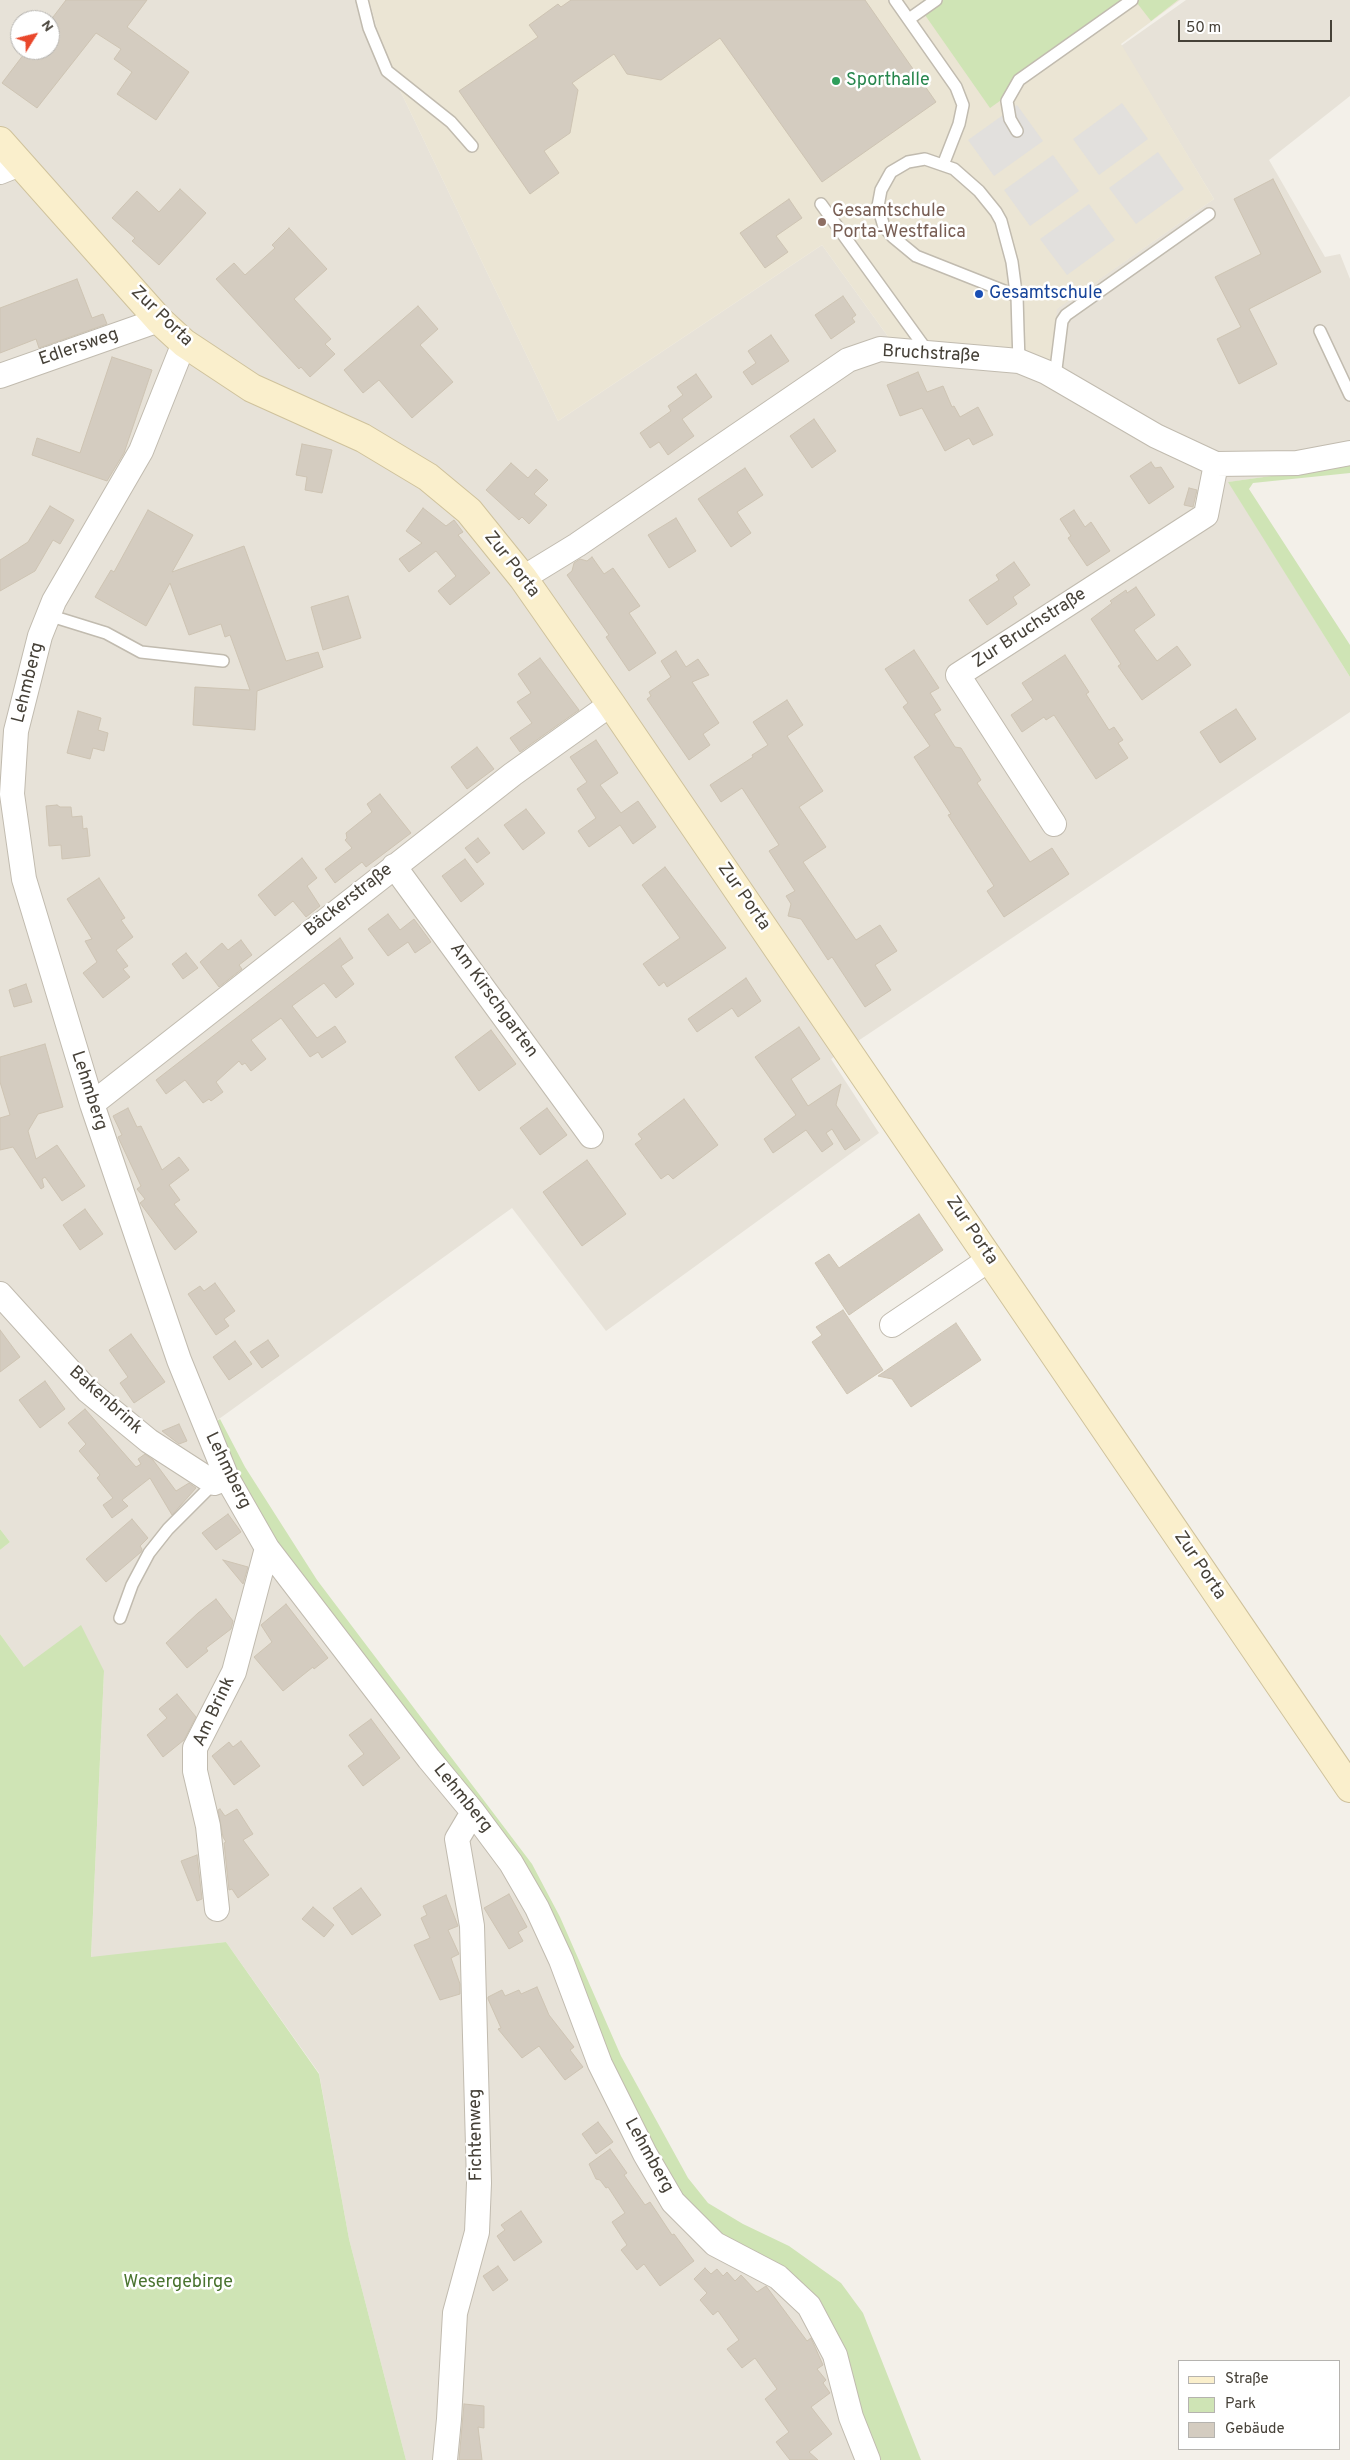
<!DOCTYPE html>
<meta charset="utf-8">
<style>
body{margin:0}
#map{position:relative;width:1350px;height:2460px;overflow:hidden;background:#f3f0e9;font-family:Overpass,sans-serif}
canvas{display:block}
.legend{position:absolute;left:1178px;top:2360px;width:162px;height:90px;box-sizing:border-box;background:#fff;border:1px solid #b5b3af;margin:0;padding:6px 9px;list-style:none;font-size:15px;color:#464138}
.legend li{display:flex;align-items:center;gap:10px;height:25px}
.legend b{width:25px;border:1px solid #b5b3af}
.north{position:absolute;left:10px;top:10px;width:50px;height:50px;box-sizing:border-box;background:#fff;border:1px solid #b5b3af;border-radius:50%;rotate:54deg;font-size:14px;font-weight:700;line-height:20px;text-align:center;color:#464138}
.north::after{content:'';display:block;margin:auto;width:18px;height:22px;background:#e9472b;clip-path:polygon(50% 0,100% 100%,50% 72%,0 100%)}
.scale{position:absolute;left:1178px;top:20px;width:154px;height:22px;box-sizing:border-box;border:2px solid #464138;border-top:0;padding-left:6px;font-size:15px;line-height:18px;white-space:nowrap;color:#464138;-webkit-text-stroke:4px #fff;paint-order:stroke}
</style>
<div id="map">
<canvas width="1350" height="2460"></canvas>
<ul class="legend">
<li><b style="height:6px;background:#faefcc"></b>Straße</li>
<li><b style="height:14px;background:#cfe4b5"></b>Park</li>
<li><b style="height:14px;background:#d4ccc0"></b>Gebäude</li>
</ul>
<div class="north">N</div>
<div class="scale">50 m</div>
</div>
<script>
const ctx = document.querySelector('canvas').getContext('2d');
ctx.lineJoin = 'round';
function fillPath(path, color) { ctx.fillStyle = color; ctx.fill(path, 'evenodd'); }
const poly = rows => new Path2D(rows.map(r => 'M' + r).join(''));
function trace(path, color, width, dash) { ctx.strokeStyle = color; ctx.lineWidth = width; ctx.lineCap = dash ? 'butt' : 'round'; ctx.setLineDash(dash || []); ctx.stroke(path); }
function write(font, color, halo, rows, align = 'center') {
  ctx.font = font + ' Overpass,sans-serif'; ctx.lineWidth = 5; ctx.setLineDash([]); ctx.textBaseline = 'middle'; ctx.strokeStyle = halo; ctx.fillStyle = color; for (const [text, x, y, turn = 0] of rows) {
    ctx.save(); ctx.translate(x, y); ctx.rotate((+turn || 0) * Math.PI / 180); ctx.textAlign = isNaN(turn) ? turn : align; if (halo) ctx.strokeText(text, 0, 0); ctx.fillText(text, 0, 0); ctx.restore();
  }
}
fillPath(poly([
 [0,0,369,0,386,61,558,421,822,245,897,349,1056,309,1214,199,1121,46,1186,0,1350,0,1350,96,1269,160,1325,257,1340,254,1350,279,1350,465,1229,482,1350,677,1350,712,831,1059,879,1133,606,1331,512,1208,205,1429,511,1875,643,2154,810,2305,875,2460,406,2460,349,2239,319,2073,226,1942,91,1958,104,1671,24,1667,0,1634,0,1550,10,1542,0,1529],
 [20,20,50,20,50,50,20,50]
]), '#e7e2d8');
fillPath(poly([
 [369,0,1180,0,1121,44,1214,199,1057,309,1051,371,897,349,822,245,558,421,386,61]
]), '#ebe5d4');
fillPath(poly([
 [924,0,1178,0,1151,21,1137,3,990,108,918,5],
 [1350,465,1350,473,1253,483,1249,489,1350,645,1350,677,1228,482],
 [220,1419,245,1467,317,1580,532,1864,560,1917,621,2056,688,2178,708,2203,743,2224,789,2246,841,2283,863,2313,921,2460,875,2460,810,2305,673,2201,511,1875,279,1568,205,1429],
 [0,1529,10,1542,0,1550],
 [81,1625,104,1671,91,1957,226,1942,319,2074,349,2239,406,2460,0,2460,0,1634,24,1667]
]), '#cfe4b5');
fillPath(poly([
 [1122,103,1148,139,1099,175,1073,139],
 [1017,105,1043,141,994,176,968,140],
 [1158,152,1184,189,1136,224,1109,188],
 [1053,155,1079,191,1030,226,1004,190],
 [1089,204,1115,240,1067,275,1040,239]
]), '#e2e0dd');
const building = poly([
 [66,0,147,0,127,27,189,72,156,120,117,94,132,72,114,59,121,49,96,33,37,108,2,83,27,50,50,50,50,21,66,0],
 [571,0,865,0,936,102,822,182,720,38,661,80,627,74,614,54,572,83,578,90,570,133,544,151,559,173,530,194,459,91,538,37,529,25,558,4,561,7,571,0],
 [1273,179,1321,272,1249,309,1277,364,1239,384,1217,339,1241,327,1215,277,1261,254,1234,199,1273,179],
 [180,189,206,213,159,265,132,241,135,238,112,218,137,191,159,212,180,189],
 [789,199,802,218,776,236,788,252,765,268,740,233,789,199],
 [289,228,327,269,294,299,331,339,325,344,335,354,310,377,301,367,299,369,216,279,234,263,245,275,275,248,272,245,289,228],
 [77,279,92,318,103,314,107,324,39,348,36,339,0,353,0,308,77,279],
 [843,296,856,315,852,318,855,322,831,339,815,315,843,296],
 [418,306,438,329,420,345,453,382,412,418,379,380,363,393,344,370,418,306],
 [771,335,789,361,752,385,743,372,756,363,748,351,771,335],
 [112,357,152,370,124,453,107,481,32,455,37,438,80,453,112,357],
 [918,372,927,392,943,386,952,407,954,406,960,417,978,407,993,435,973,445,969,438,945,451,922,408,900,416,887,385,918,372],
 [696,374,712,397,682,419,694,436,668,455,659,442,650,448,640,433,671,411,668,406,683,395,677,387,696,374],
 [814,419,836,451,812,468,790,436,814,419],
 [302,444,332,450,322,493,305,490,307,477,296,475,302,444],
 [1151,462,1155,468,1161,467,1174,487,1149,504,1130,476,1151,462],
 [511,463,528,478,536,469,548,480,534,494,547,505,529,524,522,517,519,520,486,490,511,463],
 [745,468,763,495,737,512,751,533,731,547,698,499,745,468],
 [1189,488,1197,490,1193,507,1184,505,1189,488],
 [50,506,74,520,60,544,53,540,35,571,0,591,0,560,28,542,50,506],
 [423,508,446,526,454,520,463,532,458,535,490,573,450,605,438,591,456,576,436,551,409,572,399,559,422,543,406,531,423,508],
 [148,510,193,535,172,572,244,546,286,661,318,652,323,667,257,691,255,730,193,725,195,687,250,690,230,635,225,637,221,624,189,635,170,583,146,626,95,597,111,570,114,572,148,510],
 [1074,510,1085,527,1091,522,1110,551,1087,566,1068,538,1071,536,1060,519,1074,510],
 [676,518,696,551,669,568,648,535,676,518],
 [592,557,604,574,613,568,640,606,629,613,656,653,629,671,606,637,609,635,567,575,572,571,574,563,580,559,587,561,592,557],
 [1014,562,1030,585,1013,597,1017,604,987,625,969,600,999,580,996,575,1014,562],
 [1136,587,1155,615,1134,630,1157,661,1177,646,1191,665,1142,700,1118,666,1121,664,1091,619,1112,603,1110,601,1126,590,1127,593,1136,587],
 [348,596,361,638,323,650,311,607,348,596],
 [914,650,939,688,930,693,941,710,934,714,955,747,961,748,981,780,977,783,1030,862,1052,848,1069,874,1004,917,987,891,994,886,948,815,951,814,914,757,930,746,903,707,908,703,885,669,914,650],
 [676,651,686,667,698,659,709,675,692,682,719,723,703,734,710,745,689,760,647,699,651,696,649,692,671,677,661,661,676,651],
 [1065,655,1089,692,1086,694,1109,730,1114,727,1123,740,1118,743,1128,758,1096,779,1054,715,1046,720,1044,717,1022,732,1011,715,1033,700,1022,683,1065,655],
 [540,658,579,710,520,752,510,738,532,723,517,702,531,693,518,674,540,658],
 [787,700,803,725,787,736,823,791,799,807,826,847,803,862,856,940,880,925,897,951,875,965,891,990,865,1007,832,957,828,960,801,919,788,916,791,904,786,896,795,891,769,851,779,845,742,788,721,802,710,785,753,757,752,755,768,745,753,722,787,700],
 [1236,709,1256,739,1220,763,1200,732,1236,709],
 [78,711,101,718,98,730,108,733,104,751,93,748,90,759,67,753,78,711],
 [596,740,618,773,600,785,621,813,638,801,656,827,633,844,620,825,589,847,578,831,596,818,577,789,587,782,570,757,596,740],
 [477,747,494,769,467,789,451,767,477,747],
 [380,794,411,833,366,867,362,862,335,883,325,869,352,848,345,840,347,838,346,833,372,812,367,804,380,794],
 [57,805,60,807,71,807,72,817,82,816,83,829,87,828,90,856,62,859,61,845,49,846,46,806,57,805],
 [526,809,545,833,523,850,504,825,526,809],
 [478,838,490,853,477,863,465,848,478,838],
 [302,858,317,878,307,886,320,906,306,917,293,901,275,916,258,895,302,858],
 [465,859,484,884,461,902,442,876,465,859],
 [665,867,726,948,667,987,664,982,659,986,643,964,680,938,642,885,665,867],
 [99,878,125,918,121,920,133,937,116,950,128,966,123,969,130,977,103,998,83,973,97,962,85,941,92,939,67,899,99,878],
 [388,914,400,930,414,919,431,942,415,953,408,942,388,956,368,929,388,914],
 [340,938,353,958,341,966,354,984,336,998,324,983,292,1006,317,1038,335,1026,346,1042,322,1058,318,1052,310,1057,281,1018,251,1040,266,1059,251,1071,245,1063,242,1065,239,1061,216,1082,223,1092,211,1101,209,1099,203,1103,185,1080,166,1094,156,1080,340,938],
 [241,940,252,955,239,965,242,969,219,987,200,962,222,943,228,950,241,940],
 [186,953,198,968,183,979,172,964,186,953],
 [746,978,761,1001,738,1017,732,1008,697,1032,688,1019,746,978],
 [26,984,32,1002,14,1007,9,990,26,984],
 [799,1027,820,1059,791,1079,808,1106,841,1084,836,1105,860,1140,845,1150,832,1129,826,1133,833,1144,822,1152,806,1130,773,1153,764,1139,796,1115,755,1057,799,1027],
 [491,1030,516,1064,479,1091,455,1057,491,1030],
 [45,1044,63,1107,38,1114,28,1131,36,1159,57,1145,85,1186,62,1201,45,1177,42,1179,44,1187,41,1189,13,1147,0,1150,0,1118,10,1115,0,1082,0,1057,45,1044],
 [684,1099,718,1145,673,1179,668,1174,661,1179,635,1144,642,1139,638,1134,684,1099],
 [128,1108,137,1127,141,1126,162,1170,179,1157,189,1170,169,1185,180,1200,174,1204,197,1232,175,1250,140,1203,145,1199,137,1189,141,1186,118,1137,122,1135,113,1116,128,1108],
 [547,1108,567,1135,540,1155,520,1128,547,1108],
 [587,1160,626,1214,582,1246,543,1192,587,1160],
 [85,1209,103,1234,80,1250,63,1225,85,1209],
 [919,1214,943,1250,849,1315,815,1263,829,1254,839,1268,919,1214],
 [215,1283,235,1311,224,1319,229,1326,216,1335,188,1294,200,1286,204,1291,215,1283],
 [843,1310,883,1370,847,1394,812,1342,822,1335,816,1327,843,1310],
 [956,1323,981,1360,911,1407,892,1379,878,1376,956,1323],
 [0,1330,20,1357,0,1372,0,1330],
 [131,1334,165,1382,134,1403,120,1383,128,1377,109,1350,131,1334],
 [268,1340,279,1356,262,1368,250,1352,268,1340],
 [235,1341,252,1364,229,1380,213,1357,235,1341],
 [45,1381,65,1409,40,1428,19,1400,45,1381],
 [85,1409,136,1467,141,1464,138,1459,145,1454,153,1460,176,1491,189,1483,196,1488,172,1515,150,1478,122,1500,128,1506,112,1518,103,1505,113,1498,97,1478,100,1475,79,1451,86,1444,68,1423,85,1409],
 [179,1424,187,1441,179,1444,162,1431,179,1424],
 [228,1514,241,1532,216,1550,202,1533,228,1514],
 [132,1519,148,1538,140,1546,142,1549,141,1552,106,1582,86,1559,132,1519],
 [223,1560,248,1567,243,1584,223,1560],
 [216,1599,233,1621,231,1629,206,1648,208,1651,187,1668,166,1643,198,1613,216,1599],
 [286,1604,328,1658,314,1669,313,1667,283,1691,254,1657,272,1642,261,1625,286,1604],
 [177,1694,196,1717,184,1740,163,1757,147,1735,167,1718,159,1709,177,1694],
 [371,1719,400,1758,363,1786,348,1766,364,1754,349,1735,371,1719],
 [241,1741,260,1766,234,1785,212,1756,229,1742,233,1747,241,1741],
 [220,1809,225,1816,237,1809,253,1834,243,1840,269,1875,238,1898,232,1889,229,1890,224,1843,226,1842,223,1837,218,1810,220,1809],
 [197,1855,202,1899,197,1901,181,1861,197,1855],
 [361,1888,381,1915,352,1935,333,1908,361,1888],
 [509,1894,527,1927,518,1932,523,1941,509,1949,484,1908,509,1894],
 [446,1895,458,1926,448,1930,459,1954,451,1958,460,1984,460,1994,440,2000,414,1945,430,1938,421,1918,427,1915,423,1906,446,1895],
 [313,1907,334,1925,324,1937,302,1919,313,1907],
 [537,1987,549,2015,574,2047,570,2050,583,2067,565,2080,539,2046,522,2058,498,2029,501,2028,488,1999,488,1997,502,1990,505,1996,519,1990,521,1994,537,1987],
 [598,2122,613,2142,596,2154,582,2134,598,2122],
 [610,2149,627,2173,624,2175,645,2205,650,2202,672,2235,674,2234,694,2261,660,2286,644,2264,637,2270,621,2250,627,2245,612,2222,625,2213,608,2187,606,2188,600,2180,596,2179,589,2164,610,2149],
 [521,2211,542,2242,514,2261,497,2236,505,2230,501,2225,521,2211],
 [498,2266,508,2280,493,2291,483,2276,498,2266],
 [705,2268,711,2274,717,2269,723,2276,727,2272,735,2281,741,2275,757,2292,766,2286,807,2341,811,2338,823,2365,817,2369,826,2380,823,2383,830,2393,811,2407,832,2434,809,2452,818,2460,790,2460,776,2442,789,2432,765,2399,777,2389,755,2358,742,2368,727,2349,739,2340,718,2311,713,2315,700,2300,707,2293,694,2279,705,2268],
 [464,2404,484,2406,484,2428,478,2427,482,2460,459,2460,464,2404]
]);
fillPath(building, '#d4ccc0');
trace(building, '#cec4b3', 1);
const service = poly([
 [362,0,369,28,387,71,451,122,472,146],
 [895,0,956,87,963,105,959,124,943,165],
 [909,19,936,0],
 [1017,131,1010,119,1007,101,1019,80,1132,0],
 [821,204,928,352],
 [1017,296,916,256,893,237,884,227,878,206,881,190,891,172,908,162,925,159,954,169,979,191,996,212,1001,221,1012,262,1015,285,1017,296,1018,331,1019,361],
 [1320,331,1350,395],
 [1055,377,1062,321,1066,315,1209,214],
 [48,615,106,633,141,652,223,661],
 [120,1618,132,1585,149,1553,168,1529,214,1483]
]);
const minor = poly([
 [0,172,20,164],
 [184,343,141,451,54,601,40,636,16,731,12,794,24,879,92,1104,179,1360,227,1478,267,1548,429,1759,473,1812,511,1863,537,1908,561,1960,600,2064,645,2154,673,2202,715,2244,778,2277,809,2306,835,2355,851,2417,868,2460],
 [0,376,159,320],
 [523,578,577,545,848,360,880,349,1019,361,1046,372,1156,436,1216,464,1297,463,1350,453],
 [1054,824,958,675,1206,515,1216,464],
 [394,866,591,1136],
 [92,1104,513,774,611,704],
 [0,1294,88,1391,149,1441,214,1483,227,1478],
 [892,1325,990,1259],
 [217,1909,208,1826,195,1771,195,1748,234,1672,267,1548],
 [445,2460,449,2419,455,2313,477,2232,479,2183,472,1926,457,1839,473,1812]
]);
const secondary = poly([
 [0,141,159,320,184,343,252,388,363,438,428,477,469,511,523,578,611,704,1350,1788]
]);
trace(service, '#c1bbaf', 14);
trace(minor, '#c1bbaf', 26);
trace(secondary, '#cfc29c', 30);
trace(service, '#fff', 11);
trace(minor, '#fff', 24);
trace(secondary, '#faefcc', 28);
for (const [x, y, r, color] of [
 [836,81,5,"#2e9e5b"],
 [822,222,5,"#8d6e63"],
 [979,294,5,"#1a4fb4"]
]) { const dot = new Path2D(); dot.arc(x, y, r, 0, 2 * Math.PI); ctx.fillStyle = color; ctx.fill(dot); trace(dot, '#fff', 2); }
write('18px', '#27864d', '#fff', [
 ["Sporthalle",846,81]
], 'left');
write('18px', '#785e54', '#fff', [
 ["Gesamtschule",832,212],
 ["Porta-Westfalica",832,233]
], 'left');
write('18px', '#164399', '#fff', [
 ["Gesamtschule",989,294]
], 'left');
write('18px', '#464138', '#fff', [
 ["Zur Porta",161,317,44],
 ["Edlersweg",79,348,-19],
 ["Bruchstraße",931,355,3],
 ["Zur Porta",511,565,52],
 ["Zur Bruchstraße",1030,629,-33],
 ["Lehmberg",29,683,-76],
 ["Zur Porta",743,897,55],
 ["Bäckerstraße",349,901,-38],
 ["Am Kirschgarten",493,1001,54],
 ["Lehmberg",88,1091,72],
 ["Zur Porta",971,1231,56],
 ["Bakenbrink",105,1401,42],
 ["Lehmberg",227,1471,64],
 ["Zur Porta",1199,1566,56],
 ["Am Brink",215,1712,-65],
 ["Lehmberg",462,1799,51],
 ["Fichtenweg",477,2135,-91],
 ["Lehmberg",648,2156,61]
]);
write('18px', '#4a7430', '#fff', [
 ["Wesergebirge",178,2283]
]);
</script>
